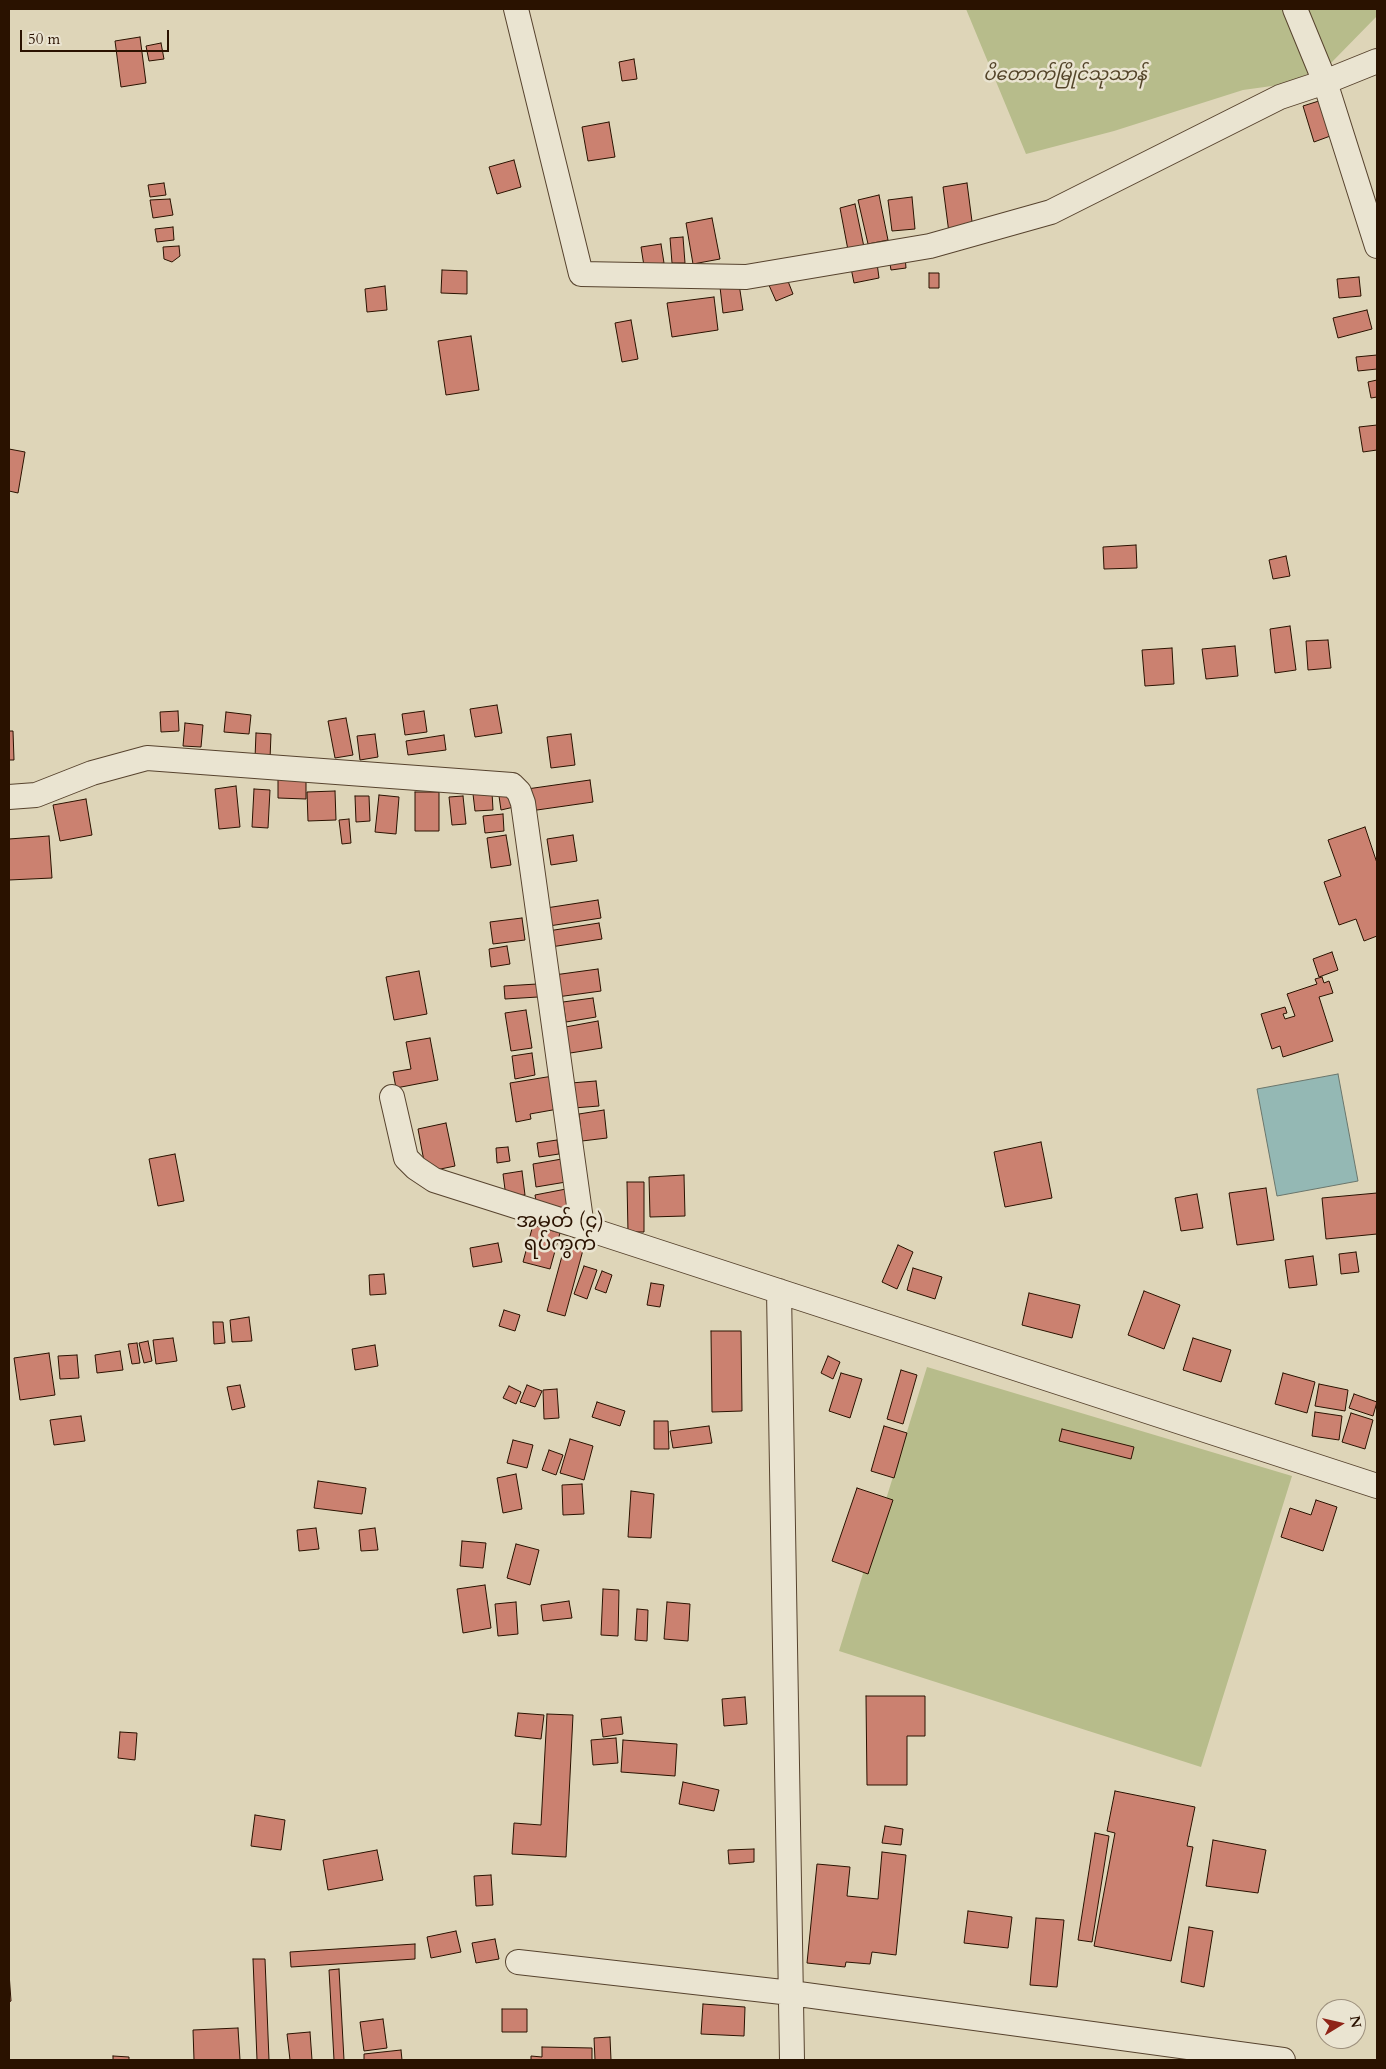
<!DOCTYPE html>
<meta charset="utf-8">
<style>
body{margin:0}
#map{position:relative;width:1386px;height:2069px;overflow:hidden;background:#ded5b8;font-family:Cardo,serif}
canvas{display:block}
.frame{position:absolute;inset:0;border:10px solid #2a1200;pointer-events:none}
.north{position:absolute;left:1316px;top:1999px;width:50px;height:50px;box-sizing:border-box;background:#eae4d1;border:1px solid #9d907d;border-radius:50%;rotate:81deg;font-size:14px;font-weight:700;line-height:20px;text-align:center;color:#2a1200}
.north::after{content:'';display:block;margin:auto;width:18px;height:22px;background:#8f2418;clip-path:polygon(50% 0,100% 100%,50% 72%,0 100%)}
.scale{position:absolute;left:20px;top:30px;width:149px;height:22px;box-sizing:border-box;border:2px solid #2a1200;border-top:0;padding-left:6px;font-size:15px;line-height:18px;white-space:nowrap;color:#2a1200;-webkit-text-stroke:4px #eae4d1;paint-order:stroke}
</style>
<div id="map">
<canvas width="1386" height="2069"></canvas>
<div class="frame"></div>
<div class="north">N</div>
<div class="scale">50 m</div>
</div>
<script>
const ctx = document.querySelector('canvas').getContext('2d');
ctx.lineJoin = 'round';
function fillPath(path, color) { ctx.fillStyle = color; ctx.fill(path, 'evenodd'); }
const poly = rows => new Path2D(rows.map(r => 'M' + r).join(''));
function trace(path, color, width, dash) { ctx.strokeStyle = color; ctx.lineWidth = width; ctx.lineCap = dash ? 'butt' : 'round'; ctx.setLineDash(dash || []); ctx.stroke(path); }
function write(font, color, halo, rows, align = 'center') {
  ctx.font = font + ' Cardo,"Noto Sans Myanmar",serif'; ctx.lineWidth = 5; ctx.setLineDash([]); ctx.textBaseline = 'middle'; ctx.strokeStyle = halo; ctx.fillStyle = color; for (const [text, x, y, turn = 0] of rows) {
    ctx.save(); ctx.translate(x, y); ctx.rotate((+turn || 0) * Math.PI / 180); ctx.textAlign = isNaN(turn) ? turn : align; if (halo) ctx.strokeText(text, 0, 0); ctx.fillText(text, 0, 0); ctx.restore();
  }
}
fillPath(poly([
 [966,9,1377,9,1377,16,1331,63,1286,84,1243,90,1114,131,1026,154],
 [927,1367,1292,1476,1201,1767,839,1651]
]), '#b7bc8b');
const water = poly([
 [1338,1074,1358,1181,1277,1196,1257,1089,1338,1074]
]);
fillPath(water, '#94b8b4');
trace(water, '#6a766c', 1);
const building = poly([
 [140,37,146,83,121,87,115,41,140,37],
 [161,43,164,59,149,61,146,46,161,43],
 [634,59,637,79,622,81,619,62,634,59],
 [1322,100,1333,135,1314,142,1303,106,1322,100],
 [609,122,615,157,588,161,582,127,609,122],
 [514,160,521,187,497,194,489,167,514,160],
 [164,183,166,195,150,197,148,185,164,183],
 [967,183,973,229,949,233,943,187,967,183],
 [879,195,888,240,868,244,858,200,879,195],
 [912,197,915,229,892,231,888,200,912,197],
 [170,199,173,215,153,218,150,200,170,199],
 [855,204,864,247,848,250,840,208,855,204],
 [712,218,720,259,693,264,686,223,712,218],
 [173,227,174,240,157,242,155,229,173,227],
 [683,237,685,263,672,263,670,238,683,237],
 [661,244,664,263,644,266,641,247,661,244],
 [179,246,180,256,172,262,164,259,163,247,179,246],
 [905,256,906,268,891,270,889,258,905,256],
 [877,263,879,278,854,283,851,268,877,263],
 [442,270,467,271,467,294,441,293,442,270],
 [929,273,939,273,939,288,929,288,929,273],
 [786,276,793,294,776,301,768,283,786,276],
 [1359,277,1361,296,1339,298,1337,279,1359,277],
 [739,284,743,310,723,313,720,287,739,284],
 [385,286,387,310,367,312,365,289,385,286],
 [714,297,718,330,672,337,667,303,714,297],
 [1367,310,1372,329,1338,338,1333,318,1367,310],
 [631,320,638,359,622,362,615,323,631,320],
 [471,336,479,390,446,395,438,341,471,336],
 [1377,355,1377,369,1358,371,1356,357,1377,355],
 [1377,380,1377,397,1371,398,1368,382,1377,380],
 [1377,425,1377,450,1363,452,1359,427,1377,425],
 [9,449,25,452,18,493,9,491,9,449],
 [1136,545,1137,568,1104,569,1103,547,1136,545],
 [1286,556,1290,576,1273,579,1269,560,1286,556],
 [1290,626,1296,670,1275,673,1270,629,1290,626],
 [1328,640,1331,668,1308,670,1306,641,1328,640],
 [1235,646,1238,676,1206,679,1202,649,1235,646],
 [1172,648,1174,684,1145,686,1142,650,1172,648],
 [497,705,502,733,475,737,470,709,497,705],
 [178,711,179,731,161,732,160,712,178,711],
 [424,711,427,732,405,735,402,714,424,711],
 [226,712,251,715,249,734,224,732,226,712],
 [346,718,353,755,335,758,328,721,346,718],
 [185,723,203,725,201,747,183,746,185,723],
 [9,731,13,731,14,760,9,760,9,731],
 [256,733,271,734,270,759,255,758,256,733],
 [375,734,378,757,360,760,357,736,375,734],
 [571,734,575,765,551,768,547,737,571,734],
 [444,735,446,750,408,755,406,741,444,735],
 [278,779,306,779,306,799,278,798,278,779],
 [590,780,593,802,530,811,527,789,590,780],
 [236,786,240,827,219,829,215,789,236,786],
 [254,789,270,790,268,828,252,827,254,789],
 [335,791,336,820,308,821,307,792,335,791],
 [415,792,439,792,439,831,415,831,415,792],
 [492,792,493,810,475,811,473,794,492,792],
 [512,793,514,807,501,810,499,796,512,793],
 [379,795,399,797,396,834,375,832,379,795],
 [355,796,369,796,370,821,356,822,355,796],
 [463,796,466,824,452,825,449,797,463,796],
 [86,799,92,835,60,841,53,805,86,799],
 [503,814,504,831,485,833,483,816,503,814],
 [349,819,351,843,342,844,339,820,349,819],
 [1365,827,1377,863,1377,936,1364,941,1356,919,1339,925,1324,882,1341,876,1328,840,1365,827],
 [506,835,511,865,491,868,487,838,506,835],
 [573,835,577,861,551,865,547,839,573,835],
 [49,836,52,878,9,880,9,839,49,836],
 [598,900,601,918,549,926,546,908,598,900],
 [522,918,525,940,493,944,490,922,522,918],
 [599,923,602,939,551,947,548,931,599,923],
 [507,946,510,964,491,967,489,949,507,946],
 [1332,952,1338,970,1319,977,1313,959,1332,952],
 [598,969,601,991,557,997,554,975,598,969],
 [419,971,427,1014,394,1020,386,977,419,971],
 [1322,977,1324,983,1329,981,1333,993,1319,997,1333,1041,1283,1057,1280,1046,1272,1049,1261,1014,1285,1007,1287,1013,1283,1014,1285,1019,1295,1016,1287,994,1317,984,1315,979,1322,977],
 [537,984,538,997,505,999,504,986,537,984],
 [593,998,596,1017,566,1022,563,1002,593,998],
 [526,1010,532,1048,511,1051,505,1013,526,1010],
 [598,1021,602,1048,564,1054,560,1028,598,1021],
 [430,1038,438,1080,396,1088,393,1072,411,1069,406,1042,430,1038],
 [532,1053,535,1075,515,1079,512,1056,532,1053],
 [553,1076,558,1109,530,1114,531,1119,516,1122,510,1083,553,1076],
 [596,1081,599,1106,573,1108,571,1083,596,1081],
 [604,1110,607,1138,582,1141,579,1114,604,1110],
 [446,1123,455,1166,426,1172,418,1129,446,1123],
 [557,1140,559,1154,539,1157,537,1143,557,1140],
 [1041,1142,1052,1198,1005,1207,994,1152,1041,1142],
 [508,1147,510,1161,497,1163,496,1148,508,1147],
 [175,1154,184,1201,158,1206,149,1159,175,1154],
 [562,1159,566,1182,536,1187,533,1164,562,1159],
 [522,1171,525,1195,506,1197,503,1174,522,1171],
 [684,1175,685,1216,650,1217,649,1177,684,1175],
 [627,1182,644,1182,644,1232,628,1232,627,1182],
 [1266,1188,1274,1240,1237,1245,1229,1193,1266,1188],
 [566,1189,569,1206,538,1212,535,1195,566,1189],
 [1377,1193,1377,1234,1326,1239,1322,1198,1377,1193],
 [1197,1194,1203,1228,1181,1231,1175,1198,1197,1194],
 [533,1225,560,1233,550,1269,523,1262,533,1225],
 [498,1243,502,1262,473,1267,470,1248,498,1243],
 [565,1245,583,1250,565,1316,547,1311,565,1245],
 [898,1245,913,1252,897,1289,882,1282,898,1245],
 [1356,1252,1359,1272,1341,1274,1339,1254,1356,1252],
 [1313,1256,1317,1285,1289,1288,1285,1260,1313,1256],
 [584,1266,597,1270,587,1299,574,1294,584,1266],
 [913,1268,942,1277,935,1299,907,1290,913,1268],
 [602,1271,612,1275,606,1293,595,1289,602,1271],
 [384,1274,386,1294,370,1295,369,1275,384,1274],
 [651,1283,664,1285,660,1307,647,1305,651,1283],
 [1144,1291,1180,1305,1164,1349,1128,1335,1144,1291],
 [1029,1293,1080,1305,1072,1338,1022,1325,1029,1293],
 [504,1310,520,1315,515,1331,499,1326,504,1310],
 [249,1317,252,1341,232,1342,230,1320,249,1317],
 [213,1322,223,1322,225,1343,214,1344,213,1322],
 [711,1331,741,1331,742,1411,712,1412,711,1331],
 [173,1338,177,1361,156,1364,153,1340,173,1338],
 [1193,1338,1231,1350,1221,1382,1183,1370,1193,1338],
 [148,1341,152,1361,144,1363,139,1343,148,1341],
 [137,1343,140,1363,132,1364,128,1344,137,1343],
 [375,1345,378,1366,355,1370,352,1349,375,1345],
 [120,1351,123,1370,97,1373,95,1355,120,1351],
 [49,1353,55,1395,20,1400,14,1358,49,1353],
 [77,1355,79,1378,60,1379,58,1356,77,1355],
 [828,1356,840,1362,833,1379,821,1373,828,1356],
 [901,1370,917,1375,903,1424,887,1419,901,1370],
 [841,1373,862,1379,850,1418,829,1411,841,1373],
 [1283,1373,1315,1382,1307,1413,1275,1404,1283,1373],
 [1319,1384,1348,1390,1345,1411,1315,1406,1319,1384],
 [240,1385,245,1407,232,1410,227,1387,240,1385],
 [527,1385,542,1391,535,1407,520,1402,527,1385],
 [509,1386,521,1392,516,1404,503,1398,509,1386],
 [557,1389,559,1418,544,1419,543,1390,557,1389],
 [1354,1394,1377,1402,1373,1416,1349,1408,1354,1394],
 [597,1402,625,1411,620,1426,592,1417,597,1402],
 [1315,1412,1342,1416,1339,1440,1312,1436,1315,1412],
 [1351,1413,1373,1420,1365,1449,1342,1442,1351,1413],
 [81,1416,85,1441,54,1445,50,1420,81,1416],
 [654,1421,668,1421,669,1449,654,1449,654,1421],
 [709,1426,712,1443,673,1448,670,1431,709,1426],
 [884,1426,907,1433,894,1478,871,1471,884,1426],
 [1062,1429,1134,1447,1131,1459,1059,1441,1062,1429],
 [570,1439,593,1446,584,1480,560,1473,570,1439],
 [513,1440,533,1445,527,1468,507,1463,513,1440],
 [549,1450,563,1455,556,1475,542,1470,549,1450],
 [516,1474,522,1509,503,1513,497,1478,516,1474],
 [318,1481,366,1488,362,1514,314,1508,318,1481],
 [582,1484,584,1514,563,1515,562,1485,582,1484],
 [857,1488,893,1500,868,1574,832,1561,857,1488],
 [631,1491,654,1494,651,1538,628,1537,631,1491],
 [1316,1500,1337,1507,1323,1551,1281,1537,1290,1508,1311,1515,1316,1500],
 [316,1528,319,1549,299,1551,297,1530,316,1528],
 [375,1528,378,1550,361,1551,359,1530,375,1528],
 [462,1541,486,1543,483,1568,460,1566,462,1541],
 [516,1544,539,1550,530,1585,507,1578,516,1544],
 [485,1585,491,1628,463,1633,457,1589,485,1585],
 [603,1589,619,1590,618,1636,601,1635,603,1589],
 [569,1601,572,1618,543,1621,541,1605,569,1601],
 [516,1602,518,1634,498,1636,495,1604,516,1602],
 [667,1602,690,1604,688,1641,664,1639,667,1602],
 [637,1609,648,1610,647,1641,635,1640,637,1609],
 [866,1696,925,1696,925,1736,907,1736,907,1785,867,1785,866,1696],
 [745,1697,747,1724,724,1726,722,1699,745,1697],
 [518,1713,544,1715,541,1739,515,1736,518,1713],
 [547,1714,573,1715,566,1857,512,1854,514,1823,541,1825,547,1714],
 [621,1717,623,1734,603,1737,601,1719,621,1717],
 [120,1732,137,1733,135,1760,118,1758,120,1732],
 [616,1738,618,1763,593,1765,591,1740,616,1738],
 [623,1740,677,1744,675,1776,621,1772,623,1740],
 [683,1782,719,1790,714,1811,679,1804,683,1782],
 [1115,1791,1195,1807,1187,1846,1193,1847,1171,1961,1094,1946,1115,1833,1107,1831,1115,1791],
 [255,1815,285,1820,281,1850,251,1846,255,1815],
 [885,1826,903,1829,901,1845,882,1843,885,1826],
 [1095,1833,1109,1836,1092,1942,1078,1940,1095,1833],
 [1213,1840,1266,1850,1258,1893,1206,1886,1213,1840],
 [754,1849,754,1862,729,1864,728,1850,754,1849],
 [377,1850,383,1880,328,1890,323,1860,377,1850],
 [882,1852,906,1855,896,1955,872,1952,870,1964,846,1962,845,1967,807,1963,817,1864,850,1867,847,1896,878,1899,882,1852],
 [491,1875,493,1905,476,1906,474,1876,491,1875],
 [968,1911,1012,1917,1008,1948,964,1943,968,1911],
 [1036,1918,1064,1920,1057,1987,1030,1985,1036,1918],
 [1189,1927,1213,1931,1204,1987,1181,1982,1189,1927],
 [456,1931,461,1952,431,1958,427,1937,456,1931],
 [495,1939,499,1959,476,1963,472,1943,495,1939],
 [415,1944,415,1959,291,1967,290,1952,415,1944],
 [253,1959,265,1959,269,2060,257,2060,253,1959],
 [339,1969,344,2060,334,2060,329,1970,339,1969],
 [9,1973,11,2001,9,2002,9,1973],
 [703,2004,745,2007,744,2036,701,2034,703,2004],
 [502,2009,527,2009,527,2032,502,2032,502,2009],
 [383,2019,387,2048,364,2051,360,2022,383,2019],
 [238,2028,240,2060,194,2060,193,2030,238,2028],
 [310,2032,312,2060,290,2060,287,2034,310,2032],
 [610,2037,611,2060,595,2060,594,2038,610,2037],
 [542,2047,592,2048,592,2060,531,2060,531,2056,542,2057,542,2047],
 [401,2050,402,2060,364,2060,364,2054,401,2050],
 [113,2056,129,2057,129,2060,113,2060,113,2056]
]);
fillPath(building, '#cb8170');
trace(building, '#2a1200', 1);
const minor = poly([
 [516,9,581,274,746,277,930,246,1051,212,1280,97,1325,82,1295,9],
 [1377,61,1325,82,1377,246],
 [9,797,36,795,92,773,147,758,512,785,519,792,523,803,582,1227,1377,1486],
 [392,1097,406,1158,416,1168,434,1180,582,1227],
 [779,1291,792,2060],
 [518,1962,791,1993,1283,2060]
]);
trace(minor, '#57432e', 26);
trace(minor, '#eae4d1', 24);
write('italic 18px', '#54452a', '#eae4d1', [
 ["ပိတောက်မြိုင်သုသာန်",1065,76]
]);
write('20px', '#2a1200', '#eae4d1', [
 ["အမှတ် (၄)",560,1222],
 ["ရပ်ကွက်",560,1245]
]);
</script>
